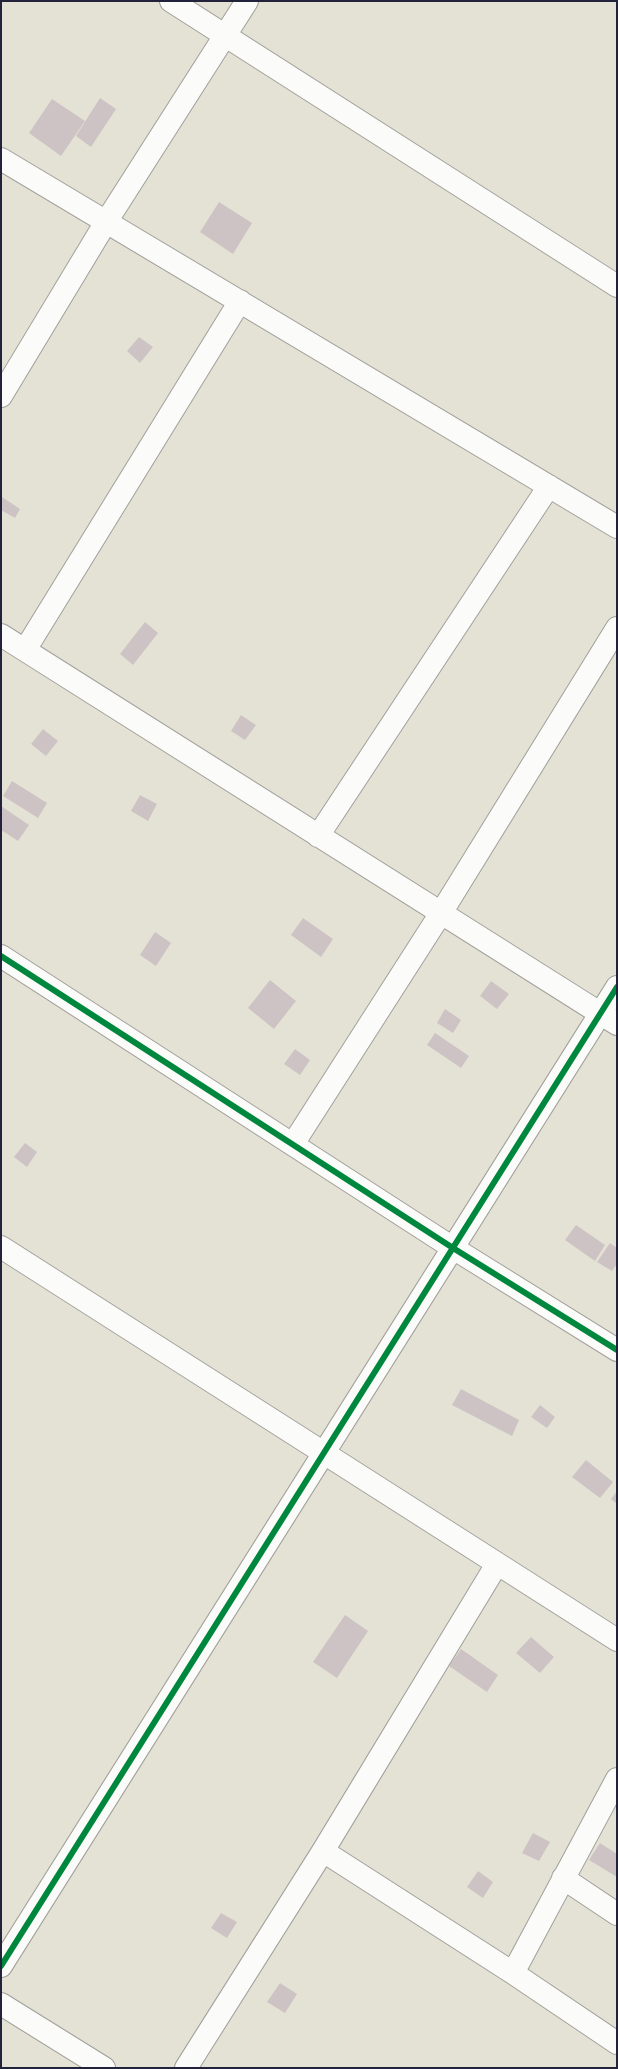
<!DOCTYPE html>
<style>
body{margin:0}
#map{position:relative;width:618px;height:2069px;overflow:hidden;background:#e4e2d4;font-family:"Playpen Sans",sans-serif}
canvas{display:block}
.frame{position:absolute;inset:0;border:2px solid #22223b;pointer-events:none}
</style>
<div id="map">
<canvas width="618" height="2069"></canvas>
<div class="frame"></div>
</div>
<script>
const ctx = document.querySelector('canvas').getContext('2d');
ctx.lineJoin = 'round';
function fillPath(path, color) { ctx.fillStyle = color; ctx.fill(path, 'evenodd'); }
const poly = rows => new Path2D(rows.map(r => 'M' + r).join(''));
function trace(path, color, width, dash) { ctx.strokeStyle = color; ctx.lineWidth = width; ctx.lineCap = dash ? 'butt' : 'round'; ctx.setLineDash(dash || []); ctx.stroke(path); }
fillPath(poly([
 [100,98,116,109,91,147,76,136],
 [52,99,85,121,61,156,29,133],
 [219,202,252,223,233,254,200,232],
 [139,337,153,347,140,363,127,351],
 [2,497,20,509,15,518,1,510],
 [145,622,158,633,133,665,120,654],
 [241,715,256,725,245,740,231,731],
 [43,729,58,741,46,756,31,744],
 [12,781,47,803,38,818,3,796],
 [140,795,157,804,148,821,131,811],
 [1,806,29,825,18,841,1,830],
 [303,918,333,939,321,957,291,935],
 [155,932,171,943,156,966,140,955],
 [270,980,296,1001,274,1029,248,1008],
 [491,981,509,994,497,1009,480,996],
 [445,1009,461,1020,453,1033,437,1023],
 [435,1033,469,1056,461,1068,427,1045],
 [295,1049,310,1060,300,1075,284,1064],
 [25,1143,37,1152,27,1167,14,1157],
 [576,1225,605,1245,595,1261,565,1240],
 [610,1243,617,1248,617,1264,612,1271,597,1262],
 [461,1389,519,1420,512,1436,452,1405],
 [540,1405,555,1417,547,1428,531,1417],
 [586,1460,613,1482,600,1498,572,1477],
 [617,1491,617,1504,611,1499],
 [345,1615,368,1631,337,1678,313,1662],
 [531,1637,554,1657,540,1673,516,1653],
 [461,1649,498,1675,487,1692,449,1666],
 [533,1833,550,1842,539,1861,522,1853],
 [600,1843,617,1854,617,1877,589,1860],
 [478,1871,493,1882,483,1898,467,1887],
 [221,1913,237,1922,227,1938,211,1928],
 [280,1983,297,1994,285,2013,267,2002]
]), '#cdc3c4');
const minor = poly([
 [171,1,617,286],
 [1,159,617,527],
 [1,396,106,222,247,1],
 [1,635,617,1024],
 [25,650,240,301],
 [318,836,549,486],
 [1,956,453,1248,617,1350],
 [293,1144,441,913,617,628],
 [1,1247,617,1640],
 [323,1851,513,1973,617,2043],
 [563,1878,617,1914],
 [1,1966,617,987],
 [513,1973,617,1779],
 [1,2004,104,2068],
 [186,2068,323,1851,497,1564]
]);
trace(minor, '#a19f9b', 24);
trace(minor, '#fbfbf9', 22);
trace(poly([
 [1,956,453,1248,617,1350],
 [1,1966,617,987]
]), '#00873e', 6);
</script>
